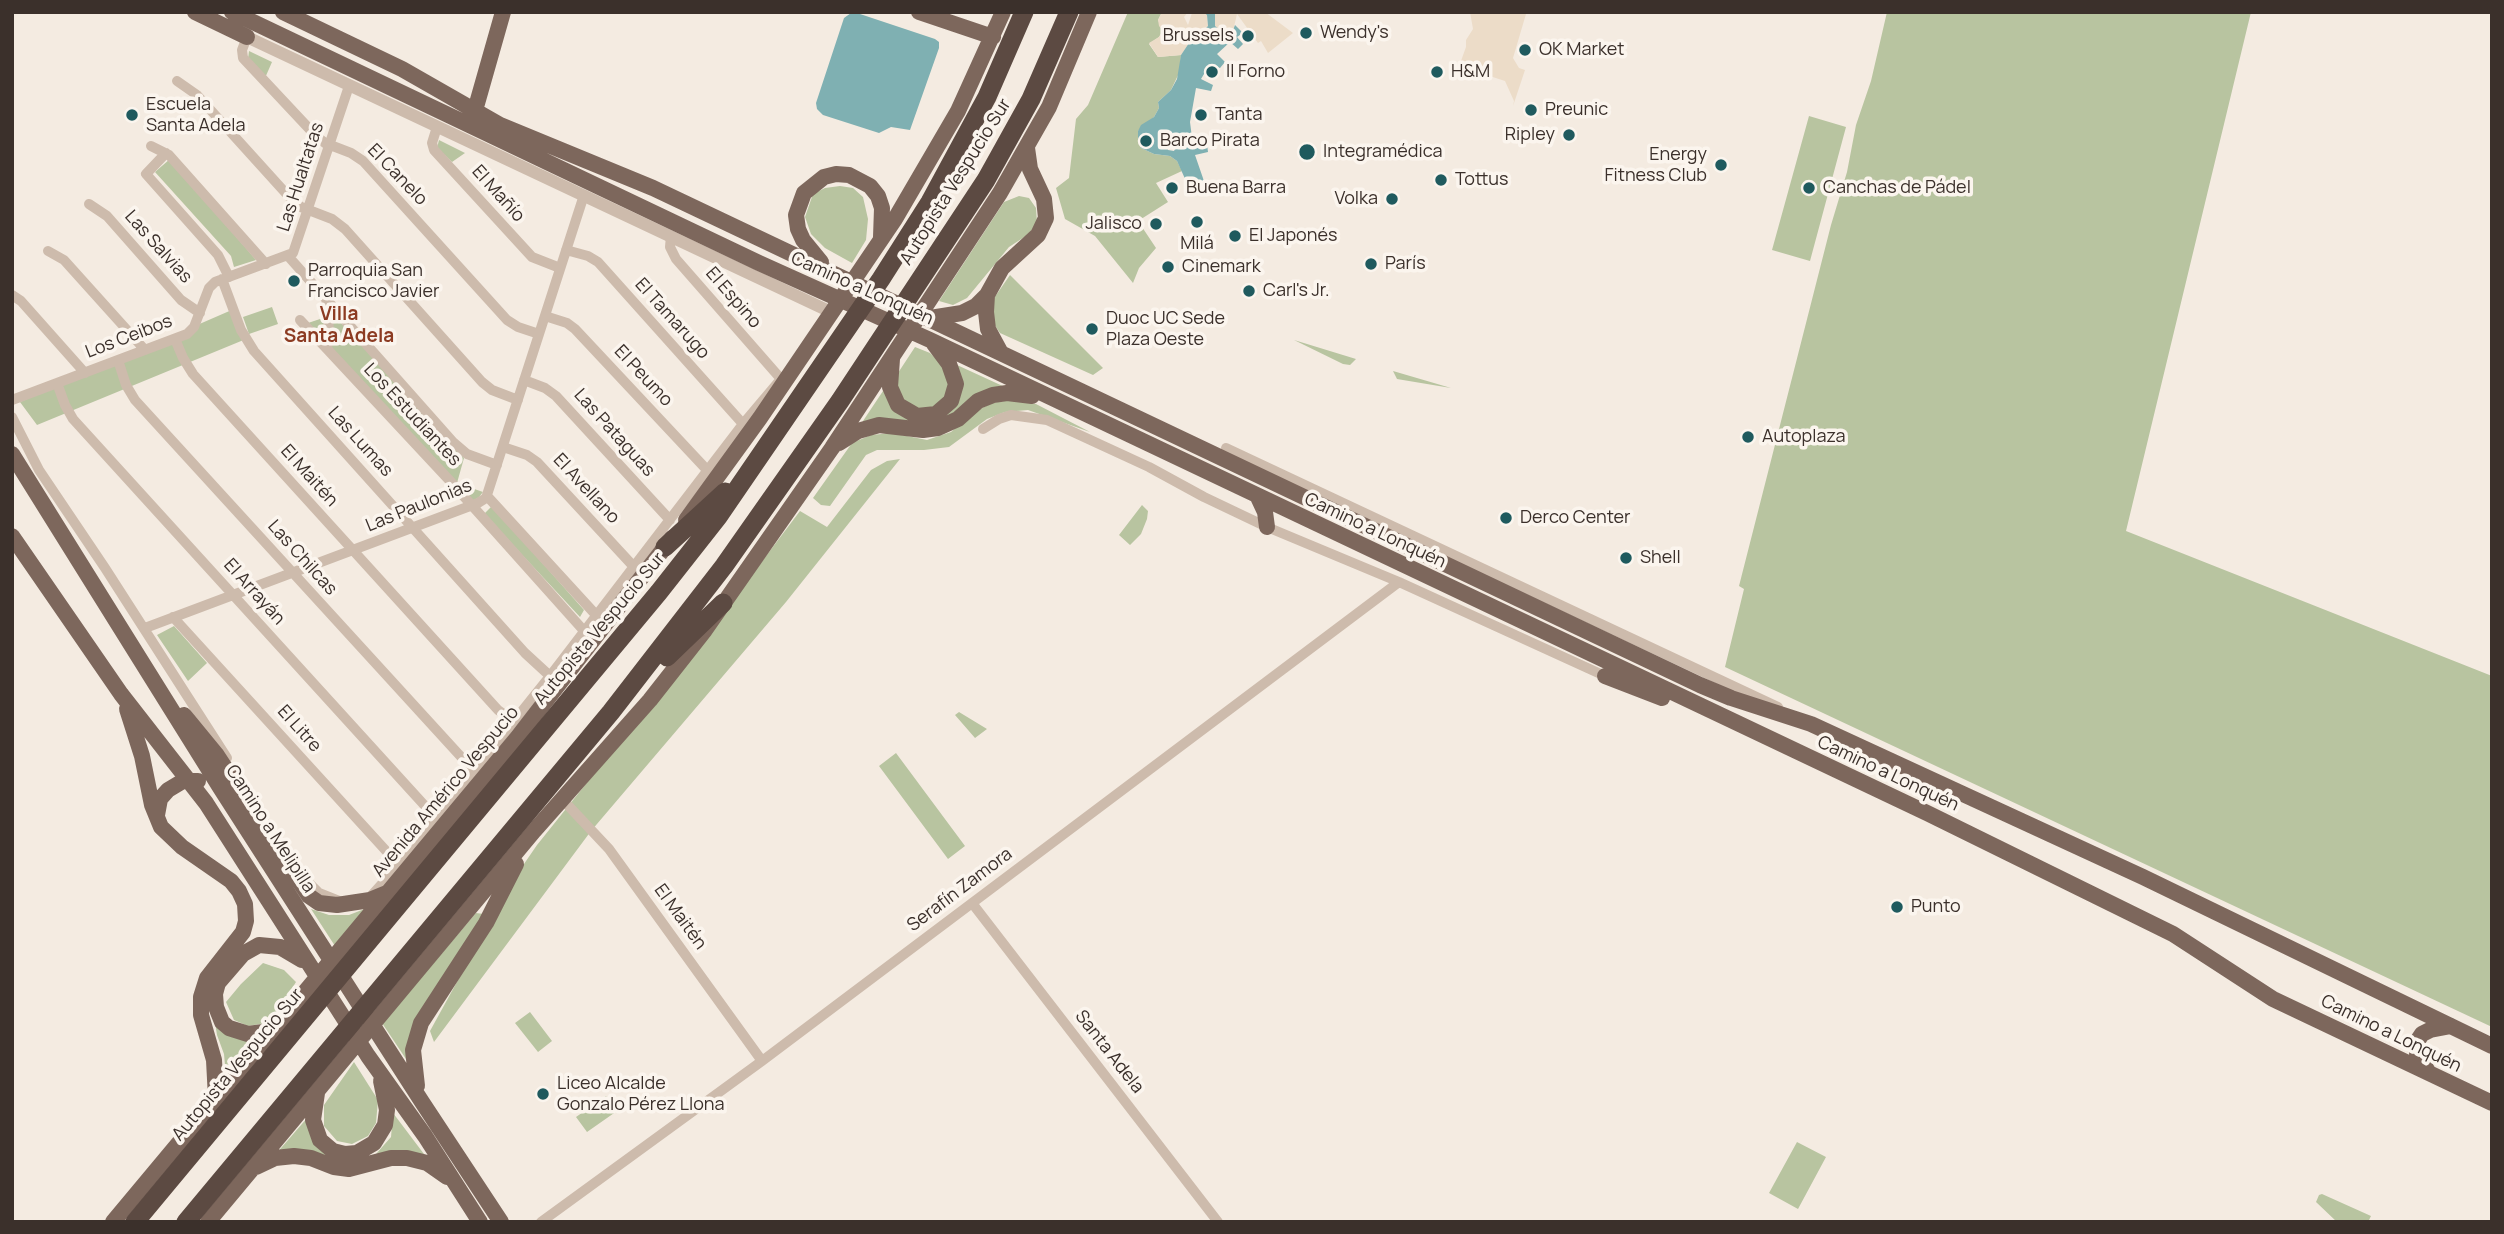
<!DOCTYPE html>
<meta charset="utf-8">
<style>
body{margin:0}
#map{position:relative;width:2504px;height:1234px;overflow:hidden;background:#f4ebe1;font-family:Manrope,sans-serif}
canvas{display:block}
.frame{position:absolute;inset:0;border:14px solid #3b302b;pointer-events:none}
</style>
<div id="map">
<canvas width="2504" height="1234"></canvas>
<div class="frame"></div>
</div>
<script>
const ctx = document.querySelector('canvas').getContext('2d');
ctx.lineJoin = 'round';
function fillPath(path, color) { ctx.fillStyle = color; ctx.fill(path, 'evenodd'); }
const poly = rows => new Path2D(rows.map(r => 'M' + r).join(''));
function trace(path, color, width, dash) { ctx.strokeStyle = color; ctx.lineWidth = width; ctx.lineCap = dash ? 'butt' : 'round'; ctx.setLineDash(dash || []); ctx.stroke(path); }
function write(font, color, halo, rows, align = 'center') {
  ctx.font = font + ' Manrope,sans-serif'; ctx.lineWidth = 7; ctx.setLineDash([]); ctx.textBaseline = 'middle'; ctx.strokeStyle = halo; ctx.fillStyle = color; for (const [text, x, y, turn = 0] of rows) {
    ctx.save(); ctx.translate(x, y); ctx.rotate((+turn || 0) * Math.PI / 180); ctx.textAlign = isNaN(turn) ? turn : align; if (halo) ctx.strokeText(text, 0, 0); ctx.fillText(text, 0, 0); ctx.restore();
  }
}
fillPath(poly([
 [1128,12,1162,12,1158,20,1163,30,1159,37,1149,44,1158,57,1181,55,1180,71,1171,90,1158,102,1159,108,1154,117,1138,131,1141,148,1154,154,1170,156,1177,161,1182,171,1156,183,1168,202,1138,221,1156,248,1139,268,1133,283,1095,236,1065,219,1056,188,1069,178,1076,119,1088,105],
 [1887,12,2251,12,2126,531,2492,676,2492,1027,1725,667,1744,589,1739,586,1831,225,1847,172,1856,125,1871,81],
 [249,51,272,62,265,78,248,59],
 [1809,116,1846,127,1810,261,1772,250],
 [439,140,465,153,452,162,437,148],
 [170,159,256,260,234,267,231,256,155,172],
 [840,186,853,188,863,197,868,219,866,240,852,263,825,248,811,234,805,217,813,194,825,188],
 [1019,196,1029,198,1036,208,1037,223,1029,234,1009,247,967,298,953,305,939,301,1004,202],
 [1010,275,1103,368,1093,375,1000,333,994,324,992,301],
 [272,307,278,324,249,334,243,317],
 [234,309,246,339,37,425,20,402],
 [329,310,457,449,464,458,457,483,483,492,479,497,473,501,308,323,326,317],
 [1294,340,1356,359,1350,365,1343,364],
 [915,347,930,353,942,364,950,389,941,405,924,411,906,404,899,394,896,376],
 [957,365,1007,388,980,396,952,418,937,425,921,427,885,419,864,424,863,421,883,391,886,392,896,408,904,416,924,421,937,419,955,405,960,396,962,383],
 [1393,371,1451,388,1397,379],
 [1010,400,1036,404,1090,432,1028,410,1005,412,987,419,949,447,924,450,877,450,866,455,830,506,821,505,813,498,852,443,871,435,892,433,927,440,951,432,976,411,992,403],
 [900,459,786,602,591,831,434,1042,430,1031,513,880,537,845,723,613,800,511,827,527,871,470,887,461],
 [1142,505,1148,511,1147,519,1141,534,1130,545,1119,535],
 [492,506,584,610,580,617,484,514],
 [174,626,207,663,188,681,157,635],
 [959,712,987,729,975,738,955,715],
 [896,753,965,846,948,859,879,766],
 [367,908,335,946,311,909,329,915,349,915],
 [476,913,484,914,408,1062,382,1023],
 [263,963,284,970,296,982,279,1009,266,1023,248,1026,234,1020,226,1002,241,984],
 [213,1010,259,1038,226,1076,224,1054,217,1035],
 [530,1012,552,1041,538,1052,515,1023],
 [354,1062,378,1100,376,1123,368,1136,352,1144,337,1141,324,1126,324,1105],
 [606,1096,617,1111,587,1132,576,1117],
 [393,1113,427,1158,407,1153,353,1165,340,1165,312,1153,295,1151,275,1155,308,1117,310,1132,321,1149,339,1158,363,1158,376,1154,391,1137],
 [1797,1142,1826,1157,1798,1209,1769,1193],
 [2322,1194,2371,1216,2368,1222,2337,1222,2316,1202,2319,1195]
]), '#b8c4a0');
fillPath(poly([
 [1162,12,1188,12,1184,17,1188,25,1192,13,1203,12,1207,15,1208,26,1201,33,1187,37,1189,43,1181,55,1158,57,1149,43,1159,37,1163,31,1159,26,1158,20],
 [1215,12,1265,12,1293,33,1268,53,1261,41,1258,43,1237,14,1233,31,1220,30,1215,26],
 [1470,12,1520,12,1526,14,1513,58,1519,68,1525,70,1513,106,1514,101,1505,81,1468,69,1457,72,1466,47,1466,40,1473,29]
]), '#ecdcc8');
fillPath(poly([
 [1203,12,1215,12,1215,26,1220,30,1228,28,1233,30,1235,25,1243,33,1237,37,1243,44,1238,49,1230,42,1217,54,1225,62,1220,68,1210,64,1201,79,1213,85,1211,91,1196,88,1190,122,1193,146,1207,144,1208,152,1195,155,1205,184,1191,192,1177,161,1170,156,1154,154,1141,148,1138,141,1138,131,1141,125,1154,117,1159,108,1158,102,1171,90,1177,79,1181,55,1189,43,1187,37,1201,33,1208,26,1207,15],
 [1164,130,1175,136,1177,145,1174,151,1168,150,1160,135,1161,132],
 [857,13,935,39,939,42,939,48,910,130,891,127,879,133,823,115,817,109,816,103,844,18,851,13]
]), '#7fb0b2');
trace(poly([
 [247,37,242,50,243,58,316,136,325,143,351,153,363,161,507,320,518,327,539,334],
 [177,81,197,95,292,200,301,207,332,219,345,229,482,382,492,390,518,400],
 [437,127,432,143,434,150,532,257,560,268],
 [151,146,169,155,266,264],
 [166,153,146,174,218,255,229,277],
 [89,204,107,216,181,300,200,313],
 [566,250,588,256,598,262,743,424],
 [48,251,64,260,145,350],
 [288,256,453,442,467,454,497,465],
 [222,279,241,330,254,351,525,653,550,676],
 [12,295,21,301,85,373],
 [326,296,329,330,327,348],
 [545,316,567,323,575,329,708,471],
 [300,320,451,482,585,632],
 [175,339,183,358,193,374,498,710,513,721],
 [118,360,126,385,135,400,474,771],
 [524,380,545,388,556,396,670,520],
 [57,383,65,405,73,419,436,818],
 [12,400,187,334,194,327,209,288,215,282,293,253,349,86],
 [12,417,39,470,105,568,227,758],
 [983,429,999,419,1011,415,1047,420,1149,467,1204,497,1267,527,1399,582,1605,676],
 [503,447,527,455,537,462,635,568],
 [1226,448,1778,707],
 [487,496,597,616],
 [173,617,399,865],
 [145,628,478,503,486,498,584,195],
 [562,799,609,849,762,1061],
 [306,880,319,893,339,901],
 [371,896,399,865,550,676,743,424,781,379,676,259,670,247,671,236],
 [972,903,1218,1222],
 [541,1222,762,1061,1399,582]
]), '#cdbbac', 10);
trace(poly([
 [247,37,833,313]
]), '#cdbbac', 12);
trace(poly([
 [195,12,247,37],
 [232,12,759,263,930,340,1927,813,2173,934,2273,999,2492,1103],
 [283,12,402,69,500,125,653,188,1700,685,1731,698,1811,724,2143,877,2492,1046],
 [919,12,993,37],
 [472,121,503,12],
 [821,262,803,240,798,229,796,215,804,193,824,177,836,174,849,175,870,186,878,196,882,208,881,237],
 [930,318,962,313,976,306,987,295],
 [1001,353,988,329,986,312,987,295,1002,268,1038,235,1046,218,1044,199,1030,169,1027,148],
 [892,359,890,387,898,405,917,416,936,414,951,401,956,384,949,364,934,344],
 [839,443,858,431,879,425,923,430,938,428,958,419,978,401,993,395,1007,393,1032,396],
 [12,454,221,789,422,1102,501,1222],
 [1258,497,1265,512,1267,527],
 [686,520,760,418,895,219,958,111,1003,12],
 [12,536,121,694,206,803,368,1056,425,1136,480,1222],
 [1605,676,1662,698],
 [127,709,142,756,152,805,161,827,182,847,231,881,239,891,245,904,246,921,243,932,207,978,201,997,201,1015,214,1060,216,1098],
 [184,715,216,754,309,896,319,903,337,905,370,900,387,893],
 [157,815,160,799,168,790,183,781,198,781],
 [274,1027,263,1032,248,1034,229,1028,222,1022,216,1007,215,994,218,983,243,954,259,945,280,947,302,960],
 [2429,1073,2417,1053,2418,1040,2422,1034,2430,1030,2451,1026],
 [417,1086,413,1050,421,1023,486,923,516,864],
 [317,1093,313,1120,320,1140,333,1151,345,1154,357,1153,374,1143,385,1125,387,1110,381,1081],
 [256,1167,275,1158,294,1156,311,1158,334,1167,349,1169,391,1158,407,1158,427,1163,447,1177],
 [113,1222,517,738,672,538],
 [208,1222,534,831,650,700,705,630,832,448,1000,193,1049,107,1089,12]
]), '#7d675c', 16);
trace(poly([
 [665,547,725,492],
 [667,657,723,603],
 [135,1222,659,592,718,517,881,279,930,202,987,97,1024,12],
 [186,1222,611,712,724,566,840,401,986,180,1031,99,1069,12]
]), '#5c4a42', 19);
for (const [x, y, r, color] of [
 [1306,33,7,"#1f5a5e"],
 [1248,36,7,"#1f5a5e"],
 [1525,50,7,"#1f5a5e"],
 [1212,72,7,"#1f5a5e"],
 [1437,72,7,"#1f5a5e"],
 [1531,110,7,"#1f5a5e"],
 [132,115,7,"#1f5a5e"],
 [1201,115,7,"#1f5a5e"],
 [1569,135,7,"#1f5a5e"],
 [1146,141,7,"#1f5a5e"],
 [1307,152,9,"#1f5a5e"],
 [1721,165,7,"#1f5a5e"],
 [1441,180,7,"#1f5a5e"],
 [1172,188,7,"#1f5a5e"],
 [1809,188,7,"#1f5a5e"],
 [1392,199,7,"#1f5a5e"],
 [1197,222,7,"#1f5a5e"],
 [1156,224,7,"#1f5a5e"],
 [1235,236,7,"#1f5a5e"],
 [1371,264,7,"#1f5a5e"],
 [1168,267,7,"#1f5a5e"],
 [294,281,7,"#1f5a5e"],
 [1249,291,7,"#1f5a5e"],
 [1092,329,7,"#1f5a5e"],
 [1748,437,7,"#1f5a5e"],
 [1506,518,7,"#1f5a5e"],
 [1626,558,7,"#1f5a5e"],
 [1897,907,7,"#1f5a5e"],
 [543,1094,7,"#1f5a5e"]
]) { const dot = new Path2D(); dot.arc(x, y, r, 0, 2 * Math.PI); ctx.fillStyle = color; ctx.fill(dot); trace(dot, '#fbf5ee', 2.5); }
write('18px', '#3b302b', '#fbf5ee', [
 ["Wendy's",1320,33],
 ["Brussels",1234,36,"right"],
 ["OK Market",1539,50],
 ["Il Forno",1226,72],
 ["H&M",1451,72],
 ["Escuela",146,105],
 ["Santa Adela",146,126],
 ["Preunic",1545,110],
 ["Tanta",1215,115],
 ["Ripley",1555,135,"right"],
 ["Barco Pirata",1160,141],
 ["Integramédica",1323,152],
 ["Energy",1707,155,"right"],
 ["Fitness Club",1707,176,"right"],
 ["Tottus",1455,180],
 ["Buena Barra",1186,188],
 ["Canchas de Pádel",1823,188],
 ["Volka",1378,199,"right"],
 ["Jalisco",1142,224,"right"],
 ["El Japonés",1249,236],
 ["Milá",1197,244,"center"],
 ["París",1385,264],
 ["Cinemark",1182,267],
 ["Parroquia San",308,271],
 ["Francisco Javier",308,292],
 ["Carl's Jr.",1263,291],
 ["Duoc UC Sede",1106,319],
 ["Plaza Oeste",1106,340],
 ["Autoplaza",1762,437],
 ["Derco Center",1520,518],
 ["Shell",1640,558],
 ["Punto",1911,907],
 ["Liceo Alcalde",557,1084],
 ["Gonzalo Pérez Llona",557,1105]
], 'left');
write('18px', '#3b302b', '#fbf5ee', [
 ["El Canelo",397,175,46],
 ["Las Hualtatas",301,177,-72],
 ["Autopista Vespucio Sur",956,182,-58],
 ["El Mañío",498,194,48],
 ["Las Salvias",158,247,48],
 ["Camino a Lonquén",862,289,24],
 ["El Espino",733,298,49],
 ["El Tamarugo",672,319,48],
 ["Los Ceibos",129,337,-21],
 ["El Peumo",643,376,47],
 ["Los Estudiantes",412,415,47],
 ["Las Pataguas",614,433,48],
 ["Las Lumas",360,442,48],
 ["El Maitén",309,476,48],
 ["El Avellano",586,489,47],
 ["Las Paulonias",419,506,-22],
 ["Camino a Lonquén",1375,531,25],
 ["Las Chilcas",302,558,48],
 ["El Arrayán",254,592,48],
 ["Autopista Vespucio Sur",600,629,-50],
 ["El Litre",299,729,48],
 ["Camino a Lonquén",1888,774,25],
 ["Avenida Américo Vespucio",446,792,-50],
 ["Camino a Melipilla",270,829,57],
 ["Serafín Zamora",960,890,-37],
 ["El Maitén",680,917,54],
 ["Camino a Lonquén",2391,1034,26],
 ["Santa Adela",1109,1052,52],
 ["Autopista Vespucio Sur",238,1065,-50]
]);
write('bold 19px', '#8c3b22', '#fbf5ee', [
 ["Villa",339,315],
 ["Santa Adela",339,337]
]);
</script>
